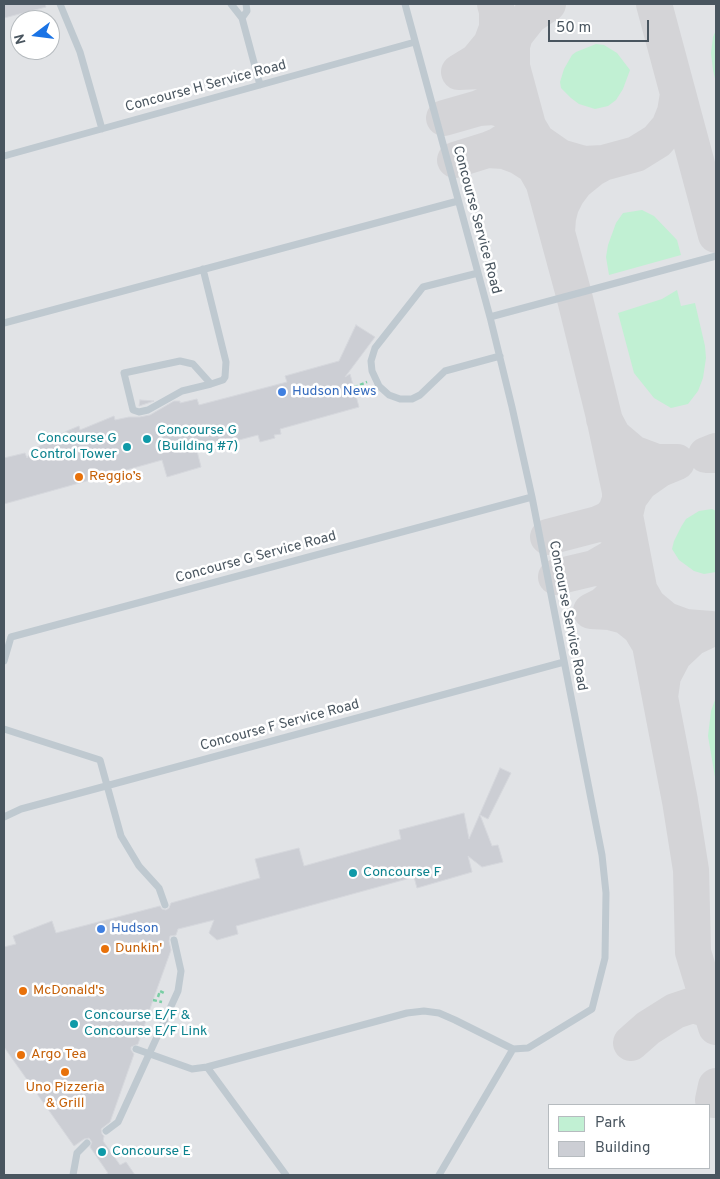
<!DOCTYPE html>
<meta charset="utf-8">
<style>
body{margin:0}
#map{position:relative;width:720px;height:1179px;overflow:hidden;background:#f4f2f2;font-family:Overpass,sans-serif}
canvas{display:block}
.frame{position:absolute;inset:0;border:5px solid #49555f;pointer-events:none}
.legend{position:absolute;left:548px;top:1104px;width:162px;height:65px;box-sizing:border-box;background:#fff;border:1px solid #b6bbbf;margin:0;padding:6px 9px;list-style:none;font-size:15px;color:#49555f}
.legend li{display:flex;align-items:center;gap:10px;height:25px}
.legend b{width:25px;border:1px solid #b6bbbf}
.north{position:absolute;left:10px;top:10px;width:50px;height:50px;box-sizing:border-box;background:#fff;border:1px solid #b6bbbf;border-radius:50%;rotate:255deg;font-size:14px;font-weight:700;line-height:20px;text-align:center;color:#49555f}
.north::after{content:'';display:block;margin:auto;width:18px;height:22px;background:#1a73e5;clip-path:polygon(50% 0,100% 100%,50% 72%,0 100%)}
.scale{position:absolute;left:548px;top:20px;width:101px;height:22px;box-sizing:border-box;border:2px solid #49555f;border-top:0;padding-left:6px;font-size:15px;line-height:18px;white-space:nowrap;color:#49555f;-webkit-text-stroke:4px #fff;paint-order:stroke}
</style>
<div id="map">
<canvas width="720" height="1179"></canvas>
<div class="frame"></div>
<ul class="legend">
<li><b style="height:14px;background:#c1f0d3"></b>Park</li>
<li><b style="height:14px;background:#ccced4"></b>Building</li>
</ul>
<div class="north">N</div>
<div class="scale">50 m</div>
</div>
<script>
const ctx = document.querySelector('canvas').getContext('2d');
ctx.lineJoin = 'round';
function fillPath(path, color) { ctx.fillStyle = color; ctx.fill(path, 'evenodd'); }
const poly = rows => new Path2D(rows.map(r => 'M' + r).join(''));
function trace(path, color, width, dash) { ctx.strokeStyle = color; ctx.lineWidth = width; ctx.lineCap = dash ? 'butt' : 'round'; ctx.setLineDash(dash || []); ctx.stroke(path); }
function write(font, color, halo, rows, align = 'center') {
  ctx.font = font + ' Overpass,sans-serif'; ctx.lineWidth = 5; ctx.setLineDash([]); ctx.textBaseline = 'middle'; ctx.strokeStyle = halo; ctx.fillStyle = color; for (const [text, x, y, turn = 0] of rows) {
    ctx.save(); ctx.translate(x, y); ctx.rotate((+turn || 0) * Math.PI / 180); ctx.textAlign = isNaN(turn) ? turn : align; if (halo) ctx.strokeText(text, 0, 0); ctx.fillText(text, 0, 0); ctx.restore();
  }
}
fillPath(poly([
 [4,4,716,4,716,1175,4,1175],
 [20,20,50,20,50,50,20,50],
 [549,1105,709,1105,709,1168,549,1168]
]), '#e1e3e6');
fillPath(poly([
 [716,30,716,83,713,70,711,53,713,37],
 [596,44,604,45,617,53,630,70,623,89,616,100,608,106,595,109,579,104,571,98,561,88,560,82,564,69,572,55,576,52],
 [642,210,654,216,677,240,681,255,609,275,606,257,608,245,616,223,623,213],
 [677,290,681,306,695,303,705,346,706,358,703,378,698,391,688,404,671,408,654,398,634,373,618,313,662,299],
 [712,509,716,511,716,572,704,574,694,571,679,560,672,549,674,541,681,527,686,519,699,511],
 [716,697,716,783,708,736,711,711]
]), '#c1f0d3');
trace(poly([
 [495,4,574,295,604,417,625,515,680,801,691,870,693,952,716,1027],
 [548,4,530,16,515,35,512,46,512,76,506,91,495,101,479,108,493,107,505,110,519,117,528,126,537,141,560,157,584,164,603,163],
 [654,4,716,235],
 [497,13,497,28,491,44,477,61,459,72,481,71,500,76,511,85,520,96],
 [523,108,522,119,519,127,511,137,499,145,487,150,504,151,520,157,534,166,543,182],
 [444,118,479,108],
 [455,160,487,150],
 [557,232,558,218,561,206,567,194,576,182,592,169,603,163,636,154,657,141,669,127,675,112,678,94],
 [604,419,613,436,633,453,657,462,677,462,660,469,640,483,629,498,625,515],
 [716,451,706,455,716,455],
 [620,491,620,500,616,511,609,519,598,524,611,525,621,530,625,534,630,544,631,563,627,575,614,595,603,605,591,611,610,612,625,616,640,628,649,643],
 [626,524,623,544,613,557,594,568,617,569,627,575,633,579,648,605,666,620,685,627,711,629,692,638,674,655,663,676,660,697],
 [548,537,598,524],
 [556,577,594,568],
 [631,1043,648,1028,675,1011,693,1005,716,1012],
 [713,1100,716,1086]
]), '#d4d4d7', 36);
const building = poly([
 [4,4,45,4,46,7,4,18,4,4],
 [356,325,375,337,345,377,350,374,359,407,280,429,281,434,274,435,275,438,260,442,258,435,197,451,201,467,167,477,162,460,4,504,4,458,25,453,27,458,32,450,67,431,79,426,80,430,114,416,115,420,129,417,140,417,150,415,174,401,180,401,180,403,197,399,199,405,287,382,285,376,339,361,356,325],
 [140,400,154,401,139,406,140,400],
 [500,768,511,773,488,819,480,815,492,846,498,845,503,862,482,867,468,856,472,872,417,888,414,877,236,926,238,934,217,940,209,933,214,920,178,929,176,935,170,936,169,941,171,950,153,1000,138,1044,131,1047,131,1050,134,1054,110,1122,101,1129,102,1134,104,1136,103,1141,120,1165,126,1162,135,1175,105,1175,108,1173,90,1147,92,1142,89,1138,84,1139,74,1146,4,1047,4,947,16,944,13,936,52,921,56,933,160,906,162,909,166,910,169,908,171,903,260,878,255,859,299,848,304,866,401,839,399,830,464,813,469,839,500,768]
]);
fillPath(building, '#ccced4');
trace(building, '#d6d8dd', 1);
trace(poly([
 [348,390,367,382],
 [158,997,160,991,164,993,164,995],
 [153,1000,162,1002]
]), '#79cea4', 2.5, [4, 2.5]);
trace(poly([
 [60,4,80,52,102,129],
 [231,4,242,18,260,85],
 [405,4,490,317,512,407,532,497,602,855,606,893,605,958,592,1009,528,1048,513,1049],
 [242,18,247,11,246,4],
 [4,156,415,42],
 [203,269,226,362,225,377,223,380,211,384,182,391,148,410,139,412,133,410,124,373,180,361,193,364,211,384],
 [478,273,423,287,375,348,371,361,372,371,379,386,389,395,400,399,412,399,420,395,445,371,500,356],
 [490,317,716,256],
 [4,323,458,201],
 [4,661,11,637,532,497],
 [4,729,100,760,121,836,139,866,159,888,165,905],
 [4,817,21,809,564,662],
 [136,1049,192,1069,207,1067,407,1013,424,1011,439,1013,455,1020,513,1049],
 [207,1067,286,1175],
 [106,1131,118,1122,178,991,181,971,174,940],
 [73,1175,77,1153,87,1143],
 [439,1175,513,1049]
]), '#bfc9d0', 7);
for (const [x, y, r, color] of [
 [282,392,5,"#3f7fe0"],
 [147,439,5,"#0f9aa8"],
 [127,447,5,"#0f9aa8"],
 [79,477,5,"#e8710a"],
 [353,873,5,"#0f9aa8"],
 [101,929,5,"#3f7fe0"],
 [105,949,5,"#e8710a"],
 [23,991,5,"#e8710a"],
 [74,1024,5,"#0f9aa8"],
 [21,1055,5,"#e8710a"],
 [65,1072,5,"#e8710a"],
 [102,1152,5,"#0f9aa8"]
]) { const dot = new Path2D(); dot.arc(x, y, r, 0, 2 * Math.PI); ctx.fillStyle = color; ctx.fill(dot); trace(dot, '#fff', 2); }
write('14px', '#49555f', '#fff', [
 ["Concourse H Service Road",206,87,-15],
 ["Concourse Service Road",476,220,75],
 ["Concourse G Service Road",256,558,-15],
 ["Concourse Service Road",567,616,79],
 ["Concourse F Service Road",280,726,-15]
]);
write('14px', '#366cbe', '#fff', [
 ["Hudson News",292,392],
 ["Hudson",111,929]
], 'left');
write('14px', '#0d838f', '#fff', [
 ["Concourse G",157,431],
 ["(Building #7)",157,447],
 ["Concourse G",117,439,"right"],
 ["Control Tower",117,455,"right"],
 ["Concourse F",363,873],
 ["Concourse E/F &",84,1016],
 ["Concourse E/F Link",84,1032],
 ["Concourse E",112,1152]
], 'left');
write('14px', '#c56008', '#fff', [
 ["Reggio’s",89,477],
 ["Dunkin'",115,949],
 ["McDonald's",33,991],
 ["Argo Tea",31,1055],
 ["Uno Pizzeria",65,1088,"center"],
 ["& Grill",65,1104,"center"]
], 'left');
</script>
